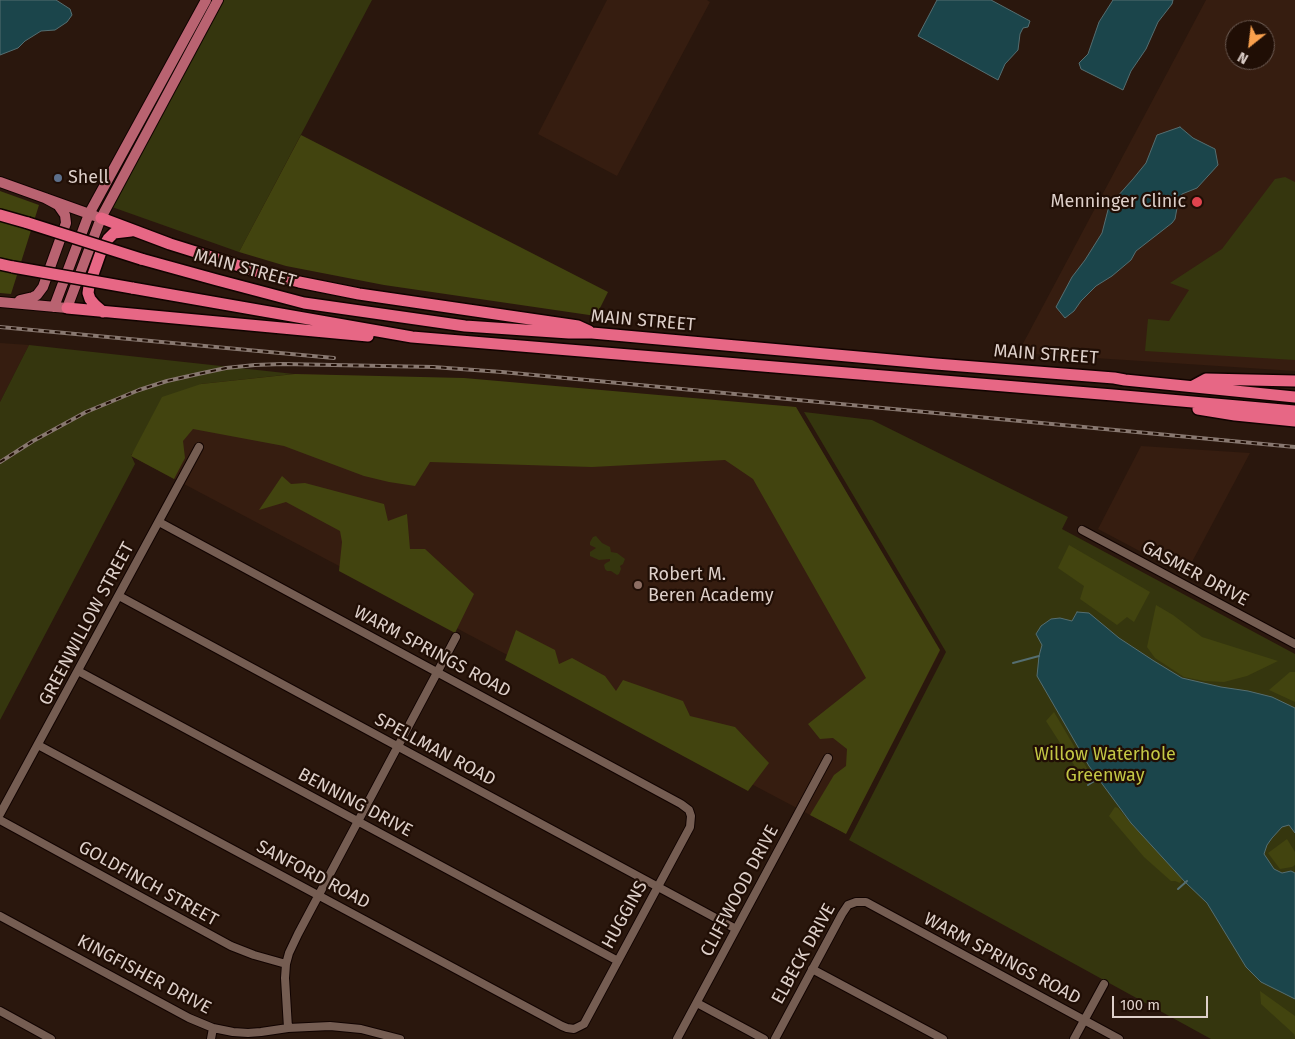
<!DOCTYPE html>
<style>
body{margin:0}
#map{position:relative;width:1295px;height:1039px;overflow:hidden;background:#2a170d;font-family:"Fira Sans",sans-serif}
canvas{display:block}
.north{position:absolute;left:1225px;top:20px;width:50px;height:50px;box-sizing:border-box;background:#200e05;border:1px solid #6c5b53;border-radius:50%;rotate:209deg;font-size:14px;font-weight:700;line-height:20px;text-align:center;color:#ddcfc9}
.north::after{content:'';display:block;margin:auto;width:18px;height:22px;background:#f9a04d;clip-path:polygon(50% 0,100% 100%,50% 72%,0 100%)}
.scale{position:absolute;left:1112px;top:996px;width:96px;height:22px;box-sizing:border-box;border:2px solid #ddcfc9;border-top:0;padding-left:6px;font-size:15px;line-height:18px;white-space:nowrap;color:#ddcfc9;-webkit-text-stroke:4px #200e05;paint-order:stroke}
</style>
<div id="map">
<canvas width="1295" height="1039"></canvas>
<div class="north">N</div>
<div class="scale">100 m</div>
</div>
<script>
const ctx = document.querySelector('canvas').getContext('2d');
ctx.lineJoin = 'round';
function fillPath(path, color) { ctx.fillStyle = color; ctx.fill(path, 'evenodd'); }
const poly = rows => new Path2D(rows.map(r => 'M' + r).join(''));
function trace(path, color, width, dash) { ctx.strokeStyle = color; ctx.lineWidth = width; ctx.lineCap = dash ? 'butt' : 'round'; ctx.setLineDash(dash || []); ctx.stroke(path); }
function write(font, color, halo, rows, align = 'center') {
  ctx.font = font + ' "Fira Sans",sans-serif'; ctx.lineWidth = 4.5; ctx.setLineDash([]); ctx.textBaseline = 'middle'; ctx.strokeStyle = halo; ctx.fillStyle = color; for (const [text, x, y, turn = 0] of rows) {
    ctx.save(); ctx.translate(x, y); ctx.rotate((+turn || 0) * Math.PI / 180); ctx.textAlign = isNaN(turn) ? turn : align; if (halo) ctx.strokeText(text, 0, 0); ctx.fillText(text, 0, 0); ctx.restore();
  }
}
fillPath(poly([
 [607,0,707,0,710,2,617,176,538,134],
 [1206,0,1295,0,1295,371,1018,353],
 [1235,30,1265,30,1265,60,1235,60],
 [0,343,29,345,0,402],
 [294,374,370,376,796,407,940,651,846,834,131,456,201,384],
 [1141,446,1250,453,1185,575,1098,529]
]), '#361d10');
fillPath(poly([
 [223,0,372,0,239,252,112,207],
 [1285,177,1295,182,1295,360,1145,351,1148,319,1169,321,1189,290,1170,283,1222,249,1275,179],
 [29,345,294,374,201,384,131,455,135,464,0,720,0,402],
 [804,412,872,420,1068,517,1062,529,1295,654,1295,1039,1211,1039,849,840,946,652],
 [596,536,602,543,610,547,611,552,617,553,625,559,623,564,620,566,621,569,619,574,617,575,611,571,607,571,605,569,604,565,606,563,610,561,610,559,599,560,590,556,590,552,596,548,590,545,590,542,593,537]
]), '#35360e');
fillPath(poly([
 [301,135,608,292,596,316,384,285,286,266,239,252],
 [0,191,39,205,11,294,0,293],
 [295,374,464,378,796,407,940,650,846,834,810,815,834,775,846,766,847,749,833,738,820,739,808,724,866,678,753,479,725,460,592,467,430,462,415,486,389,482,364,476,284,446,193,429,183,441,185,458,174,479,131,456,162,397,201,384],
 [282,476,291,484,305,483,384,504,388,521,407,514,410,549,425,549,474,594,455,633,339,571,342,542,340,531,286,502,259,510],
 [1069,545,1150,592,1134,622,1127,617,1117,625,1080,599,1084,586,1058,568],
 [1156,605,1173,615,1202,637,1278,661,1247,676,1224,682,1204,681,1184,677,1155,658,1147,647],
 [516,630,555,650,559,664,572,658,605,676,616,691,623,680,683,701,690,716,735,727,769,763,748,791,505,660],
 [1290,672,1295,672,1295,702,1269,690],
 [1054,712,1091,775,1083,779,1046,721],
 [1115,807,1118,808,1134,827,1141,833,1161,856,1179,874,1182,880,1180,883,1175,881,1171,881,1144,857,1109,816],
 [1287,839,1295,852,1295,865,1292,867,1280,869,1268,853],
 [1260,991,1295,1016,1295,1037,1294,1034,1261,1004]
]), '#42440f');
const water = poly([
 [0,0,56,0,70,9,72,15,67,22,55,30,41,31,25,41,18,48,0,55,0,0],
 [937,0,991,0,1030,21,1028,27,1023,28,1020,34,1018,50,1005,64,998,80,918,36,937,0],
 [1113,0,1173,0,1172,4,1158,22,1146,49,1131,71,1123,90,1081,69,1079,63,1088,54,1099,22,1113,0],
 [1180,127,1193,138,1215,149,1218,165,1197,188,1182,194,1177,208,1175,219,1172,223,1136,251,1131,260,1112,276,1096,286,1081,301,1074,311,1065,318,1056,307,1072,277,1085,260,1102,233,1109,206,1133,179,1146,163,1157,135,1180,127],
 [1077,612,1089,613,1119,638,1154,661,1182,678,1221,687,1248,691,1272,697,1295,708,1295,833,1289,825,1282,827,1272,838,1267,845,1264,854,1274,869,1282,873,1291,871,1295,873,1295,999,1261,982,1246,967,1207,903,1185,882,1131,823,1089,766,1037,676,1039,656,1042,645,1036,634,1041,626,1051,619,1060,618,1072,621,1077,612]
]);
fillPath(water, '#1b454b');
trace(water, '#556e71', 1);
trace(poly([
 [1013,663,1039,656],
 [1088,785,1099,778],
 [1178,889,1187,881]
]), '#556e71', 2);
const minor = poly([
 [1082,530,1295,644],
 [119,596,736,929],
 [78,671,618,961],
 [38,745,562,1026,567,1028,574,1029,584,1024,690,827,691,816,689,810,681,804,159,522],
 [0,814,199,447],
 [0,820,231,946,254,955,286,964],
 [0,916,189,1018,213,1028,233,1032,248,1033,261,1032,288,1028,330,1026,361,1029,400,1039],
 [812,969,943,1039],
 [697,1003,764,1039],
 [0,1011,51,1039],
 [288,1028,285,978,286,964,289,953,298,934,456,637],
 [211,1039,213,1028],
 [677,1039,828,758],
 [775,1039,842,914,848,905,856,902,866,902,1119,1039],
 [1074,1039,1104,984]
]);
const major = poly([
 [0,182,95,216],
 [20,300,33,297,37,295,43,287,66,223,65,215,58,205,45,198],
 [0,302,67,308,101,218,218,0],
 [54,307,89,214,206,0]
]);
const highway = poly([
 [0,215,28,223],
 [101,218,170,244,202,254,255,271,299,282,359,294,578,326,589,331],
 [141,259,217,280,304,303,465,326,569,333,592,333,936,364,1114,378,1125,380,1295,397],
 [0,264,13,267],
 [132,288,412,337,1113,395,1295,411],
 [67,308,368,336],
 [103,312,95,305,90,299,88,293,89,286,102,249,108,239,114,233,131,231],
 [1193,386,1206,379,1295,381],
 [1198,409,1235,415,1295,421]
]);
trace(minor, '#110300', 10);
trace(major, '#110300', 12);
trace(highway, '#110300', 14);
trace(minor, '#755d52', 8);
trace(major, '#b96371', 10);
trace(highway, '#e76785', 11);
const rail = poly([
 [0,327,334,358],
 [0,462,33,441,86,412,139,390,167,381,198,374,226,368,255,365,283,364,433,367,502,372,1295,447]
]);
trace(rail, '#887870', 4);
trace(rail, '#200e05', 2, [5.5]);
const highwayBridge = poly([
 [28,223,141,259],
 [13,267,132,288]
]);
trace(highwayBridge, '#110300', 14, []);
trace(highwayBridge, '#e76785', 11);
for (const [x, y, r, color] of [
 [58,178,5,"#5c6f8a"],
 [1197,202,6,"#e0444e"],
 [638,585,5,"#8d6e63"]
]) { const dot = new Path2D(); dot.arc(x, y, r, 0, 2 * Math.PI); ctx.fillStyle = color; ctx.fill(dot); trace(dot, '#200e05', 2); }
write('18px', '#ddcfc9', '#200e05', [
 ["Shell",68,178],
 ["Menninger Clinic",1186,202,"right"],
 ["Robert M.",648,575],
 ["Beren Academy",648,596]
], 'left');
write('18px', '#ddcfc9', '#200e05', [
 ["MAIN STREET",245,269,15],
 ["MAIN STREET",643,321,5],
 ["MAIN STREET",1046,355,4],
 ["GASMER DRIVE",1195,574,28],
 ["GREENWILLOW STREET",87,624,-62],
 ["WARM SPRINGS ROAD",432,652,28],
 ["SPELLMAN ROAD",435,750,28],
 ["BENNING DRIVE",355,803,28],
 ["SANFORD ROAD",313,875,28],
 ["GOLDFINCH STREET",148,884,29],
 ["CLIFFWOOD DRIVE",740,891,-62],
 ["HUGGINS",625,915,-61],
 ["ELBECK DRIVE",804,954,-61],
 ["WARM SPRINGS ROAD",1002,959,28],
 ["KINGFISHER DRIVE",144,975,28]
]);
write('18px', '#c3c745', '#200e05', [
 ["Willow Waterhole",1105,755],
 ["Greenway",1105,776]
]);
</script>
